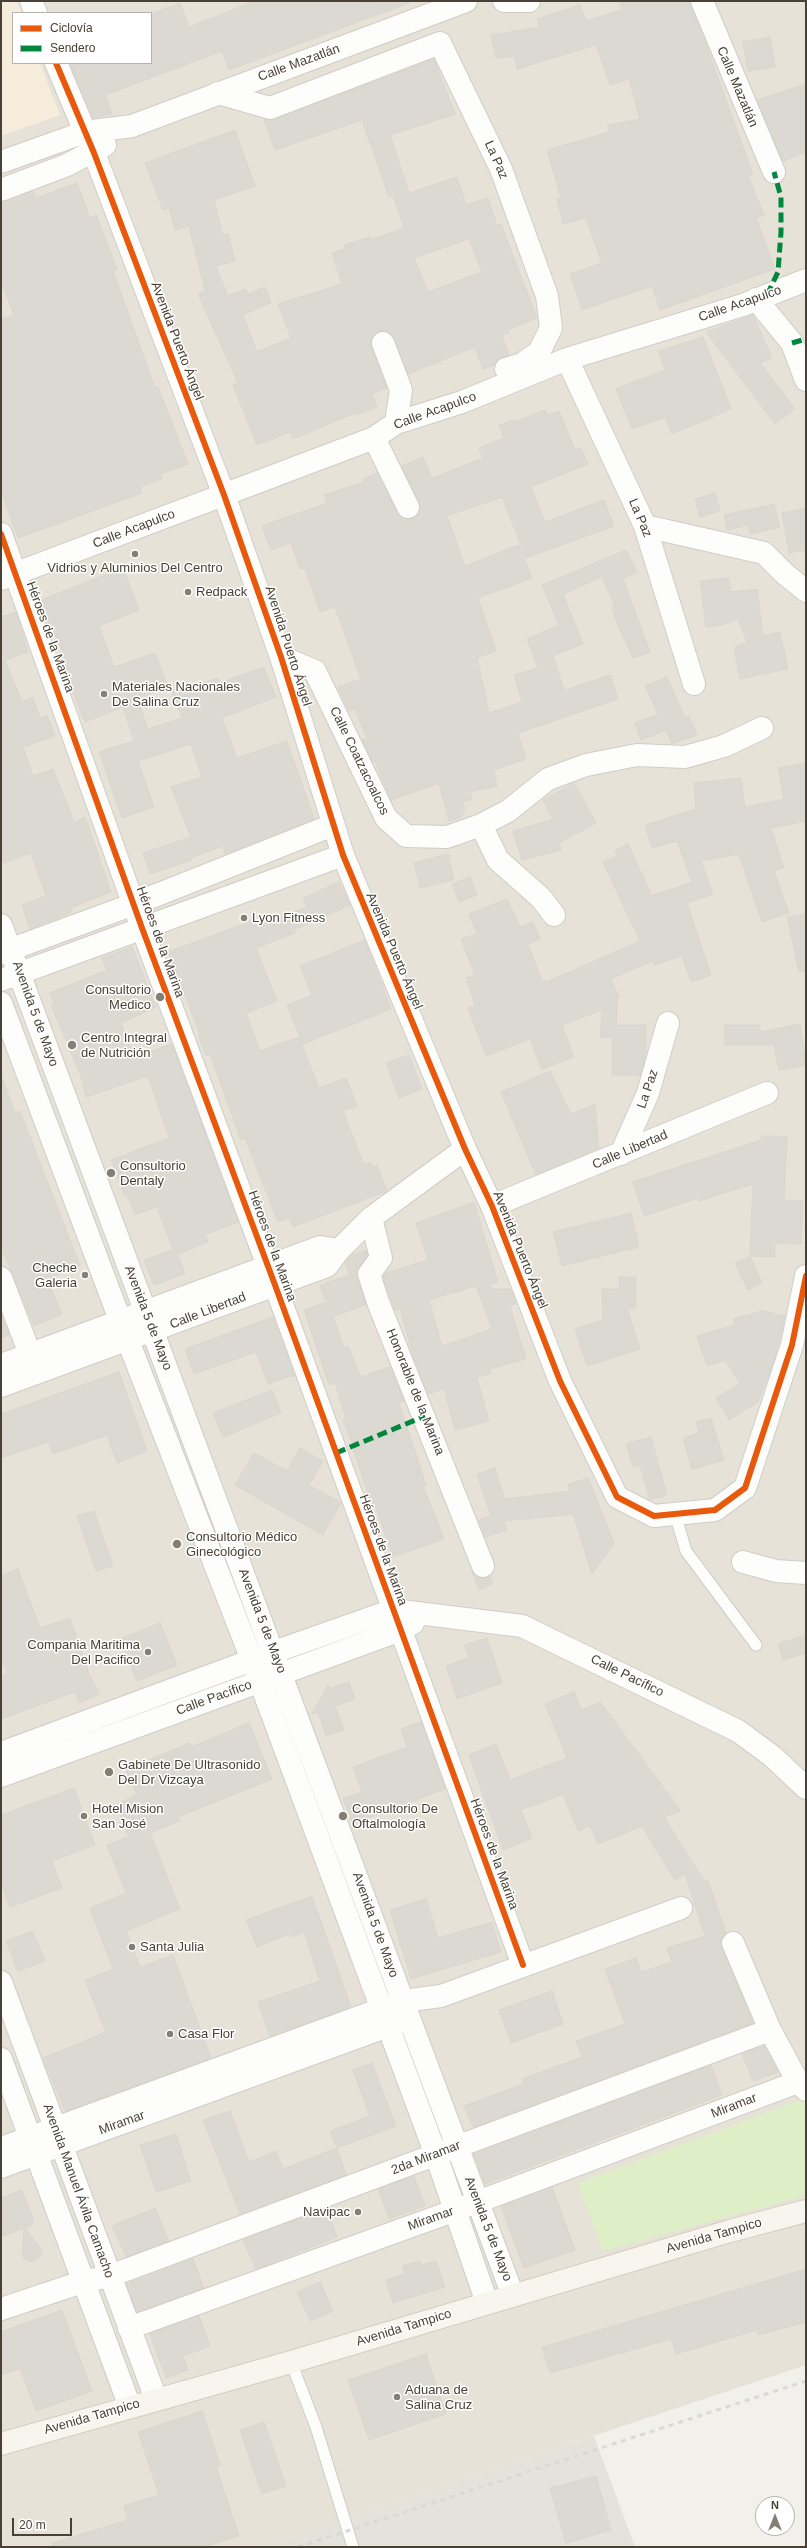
<!DOCTYPE html>
<meta charset="utf-8">
<style>
body{margin:0}
#map{position:relative;width:807px;height:2548px;overflow:hidden;background:#f2f0ea;font-family:Helvetica,sans-serif}
canvas{display:block}
.frame{position:absolute;inset:0;border:2px solid #494135;pointer-events:none}
.legend{position:absolute;left:12px;top:12px;width:140px;height:52px;box-sizing:border-box;background:#fff;border:1px solid #b6b3ae;margin:0;padding:5px 7px;list-style:none;font-size:12px;color:#494135}
.legend li{display:flex;align-items:center;gap:8px;height:20px}
.legend b{width:20px;border:1px solid #b6b3ae}
.north{position:absolute;left:755px;top:2496px;width:40px;height:40px;box-sizing:border-box;background:#fff;border:1px solid #b6b3ae;border-radius:50%;rotate:0deg;font-size:11px;font-weight:700;line-height:16px;text-align:center;color:#494135}
.north::after{content:'';display:block;margin:auto;width:14px;height:18px;background:#847e74;clip-path:polygon(50% 0,100% 100%,50% 72%,0 100%)}
.scale{position:absolute;left:12px;top:2518px;width:60px;height:18px;box-sizing:border-box;border:2px solid #494135;border-top:0;padding-left:5px;font-size:12px;line-height:14px;white-space:nowrap;color:#494135;-webkit-text-stroke:3px #fff;paint-order:stroke}
</style>
<div id="map">
<canvas width="807" height="2548"></canvas>
<div class="frame"></div>
<ul class="legend">
<li><b style="height:5px;background:#e8590c"></b>Ciclovía</li>
<li><b style="height:5px;background:#00873e"></b>Sendero</li>
</ul>
<div class="north">N</div>
<div class="scale">20 m</div>
</div>
<script>
const ctx = document.querySelector('canvas').getContext('2d');
ctx.lineJoin = 'round';
function fillPath(path, color) { ctx.fillStyle = color; ctx.fill(path, 'evenodd'); }
const poly = rows => new Path2D(rows.map(r => 'M' + r).join(''));
function trace(path, color, width, dash) { ctx.strokeStyle = color; ctx.lineWidth = width; ctx.lineCap = dash ? 'butt' : 'round'; ctx.setLineDash(dash || []); ctx.stroke(path); }
function write(font, color, halo, rows, align = 'center') {
  ctx.font = font + ' Helvetica,sans-serif'; ctx.lineWidth = 3; ctx.setLineDash([]); ctx.textBaseline = 'middle'; ctx.strokeStyle = halo; ctx.fillStyle = color; for (const [text, x, y, turn = 0] of rows) {
    ctx.save(); ctx.translate(x, y); ctx.rotate((+turn || 0) * Math.PI / 180); ctx.textAlign = isNaN(turn) ? turn : align; if (halo) ctx.strokeText(text, 0, 0); ctx.fillText(text, 0, 0); ctx.restore();
  }
}
fillPath(poly([
 [1,1,806,1,806,2365,259,2547,1,2547],
 [13,13,151,13,151,63,13,63]
]), '#e7e2d7');
fillPath(poly([
 [1,1,17,1,22,13,13,13,13,63,40,63,60,115,1,136]
]), '#f6ecdb');
fillPath(poly([
 [594,2436,635,2547,259,2547]
]), '#e5e1db');
fillPath(poly([
 [806,2098,806,2195,603,2251,578,2183]
]), '#deefc7');
const building = poly([
 [255,1,409,3,229,70,222,51,105,95,112,114,93,118,70,63,151,63,151,14,180,3,189,27,255,1],
 [619,1,690,1,753,174,748,176,764,215,756,218,775,269,660,310,652,286,582,310,570,274,602,263,586,218,563,224,557,199,561,198,547,150,609,132,608,125,640,119,629,79,610,85,596,45,517,69,515,56,496,58,491,35,540,27,537,19,580,5,586,21,622,10,619,1],
 [770,37,775,67,748,71,743,42,770,37],
 [434,59,455,114,390,135,409,193,457,177,466,205,488,198,497,225,501,224,537,318,508,330,509,333,502,336,509,355,497,360,495,365,483,369,475,347,408,374,394,338,385,331,378,332,371,341,371,347,387,388,372,394,377,407,356,415,355,413,293,439,290,432,257,445,233,385,238,383,198,294,205,291,189,226,175,230,169,208,163,210,145,163,235,130,255,186,214,200,223,235,228,234,235,261,216,266,228,296,245,289,248,294,265,287,271,303,243,315,257,352,291,338,278,304,342,284,332,253,345,249,344,245,370,237,371,240,404,228,393,196,389,197,362,120,275,150,264,119,274,120,434,59],
 [469,239,482,272,428,292,414,258,469,239],
 [806,84,806,152,783,161,757,100,806,84],
 [77,183,90,218,96,215,117,269,113,271,155,388,158,387,188,464,161,474,162,479,140,487,142,493,18,538,1,491,1,319,14,315,1,281,1,202,33,191,36,198,77,183],
 [753,315,772,358,760,363,795,409,775,424,706,332,753,315],
 [703,337,731,409,672,434,665,417,632,429,616,389,665,370,658,351,703,337],
 [545,410,547,415,559,411,575,450,581,448,588,464,531,487,545,522,604,500,614,526,526,558,502,497,447,516,465,566,519,545,532,578,478,598,496,651,477,658,489,713,522,702,514,675,538,668,527,639,559,625,542,585,626,550,637,572,623,579,650,652,633,658,616,621,612,606,615,605,602,577,563,594,583,644,553,656,563,687,565,690,610,675,618,699,518,733,526,759,494,770,497,786,470,792,472,799,463,802,465,811,460,818,449,821,439,783,391,800,375,761,373,762,362,740,367,739,355,709,349,711,338,687,361,679,335,607,320,612,305,568,300,569,291,543,271,550,262,526,327,503,324,495,364,482,363,479,377,473,397,513,407,519,413,518,419,514,419,502,402,466,423,457,432,478,483,458,479,448,504,438,499,425,513,420,514,422,545,410],
 [715,493,720,511,700,517,695,499,715,493],
 [774,504,780,527,750,534,748,525,727,530,724,515,774,504],
 [806,508,806,550,789,553,782,513,806,508],
 [123,568,139,610,99,626,114,667,155,653,168,687,137,699,148,729,182,718,172,692,218,678,220,683,264,667,276,697,222,718,237,758,287,741,314,819,225,854,223,846,191,858,192,860,150,874,143,853,191,837,171,787,202,777,191,744,138,761,154,807,122,818,99,752,134,741,123,707,85,722,63,667,68,665,56,636,51,637,38,601,123,568],
 [729,578,731,592,757,589,763,636,780,632,788,669,740,679,734,648,747,642,738,619,722,625,706,627,700,581,729,578],
 [16,612,28,652,5,660,22,702,33,697,40,718,47,715,55,736,23,747,33,776,53,769,74,822,85,817,111,892,71,908,72,912,30,929,22,905,46,896,31,853,4,863,1,854,1,617,16,612],
 [667,677,685,718,689,716,697,735,672,744,666,730,641,740,635,723,658,714,645,686,667,677],
 [806,763,806,821,771,828,784,868,774,871,789,913,762,922,739,854,701,861,713,894,687,903,711,975,691,982,682,956,654,965,653,961,611,979,618,995,616,1025,646,1025,646,1055,640,1076,612,1075,612,1038,600,1037,602,1010,562,1025,574,1057,542,1069,530,1039,486,1056,468,1008,475,1005,466,978,475,975,461,939,477,934,469,914,507,899,520,927,533,922,540,939,528,944,542,981,549,981,640,941,603,862,617,856,615,851,628,844,652,896,692,882,677,841,652,848,645,825,696,809,694,783,741,778,745,807,784,799,778,768,806,763],
 [574,783,596,823,559,843,561,850,522,860,513,831,553,819,543,800,574,783],
 [448,854,454,880,420,888,414,863,448,854],
 [470,877,477,895,459,902,452,884,470,877],
 [339,882,350,905,294,930,295,933,256,948,277,1001,246,1013,260,1051,299,1037,319,1088,346,1078,357,1106,343,1111,364,1165,371,1162,373,1167,377,1165,387,1191,293,1227,290,1218,278,1222,245,1138,241,1140,210,1054,206,1056,198,1035,200,1034,168,952,254,920,256,926,307,907,303,898,339,882],
 [806,914,806,971,799,972,787,917,806,914],
 [365,940,391,1009,303,1044,287,1005,312,995,300,966,365,940],
 [132,947,156,1007,121,1023,135,1057,172,1044,238,1222,205,1235,208,1242,178,1254,185,1274,154,1285,144,1260,173,1250,157,1207,135,1215,127,1194,124,1195,111,1160,169,1138,148,1076,86,1097,81,1076,51,1005,54,1004,50,993,107,970,102,958,132,947],
 [800,1024,806,1065,779,1070,774,1045,725,1045,725,1025,760,1025,760,1032,800,1024],
 [409,1055,422,1089,399,1098,386,1063,409,1055],
 [550,1071,571,1114,595,1104,599,1148,536,1175,501,1092,550,1071],
 [1,1080,3,1080,15,1113,20,1111,80,1266,47,1279,62,1314,34,1326,1,1247,1,1080],
 [762,1136,787,1137,784,1200,803,1201,801,1244,775,1243,775,1257,750,1256,753,1184,699,1201,698,1198,644,1216,633,1182,761,1140,762,1136],
 [474,1202,498,1282,490,1284,491,1289,511,1289,516,1303,510,1306,526,1359,490,1369,491,1373,477,1378,489,1421,455,1430,444,1389,428,1394,414,1359,400,1309,395,1310,383,1276,386,1273,428,1260,416,1223,474,1202],
 [476,1286,492,1329,442,1346,429,1300,476,1286],
 [631,1213,639,1247,562,1266,553,1232,631,1213],
 [366,1250,367,1255,357,1272,366,1305,333,1316,344,1348,348,1346,361,1377,390,1367,404,1401,399,1403,426,1485,423,1486,444,1539,393,1557,374,1503,372,1504,353,1450,355,1450,343,1420,346,1419,335,1383,329,1385,304,1310,326,1302,320,1285,349,1275,345,1263,352,1255,366,1250],
 [750,1256,762,1283,748,1290,735,1263,750,1256],
 [619,1277,636,1277,636,1308,627,1308,640,1349,587,1366,575,1329,603,1320,602,1289,619,1289,619,1277],
 [763,1311,785,1316,774,1361,758,1402,729,1420,716,1398,740,1383,725,1360,707,1366,697,1336,735,1325,733,1319,763,1311],
 [1,1314,9,1335,1,1338,1,1314],
 [273,1317,294,1375,268,1384,256,1352,194,1374,185,1349,273,1317],
 [119,1372,147,1451,117,1463,107,1435,53,1454,48,1442,1,1458,1,1414,119,1372],
 [272,1390,281,1413,223,1437,213,1413,272,1390],
 [711,1418,724,1460,692,1469,683,1438,699,1433,696,1422,711,1418],
 [651,1437,667,1495,650,1500,640,1465,633,1467,626,1444,651,1437],
 [300,1448,323,1461,309,1485,341,1503,323,1535,235,1485,254,1453,287,1471,300,1448],
 [495,1468,505,1499,570,1491,568,1484,588,1478,614,1543,592,1574,573,1514,504,1521,507,1530,485,1537,479,1520,491,1516,477,1474,495,1468],
 [94,1511,113,1566,96,1571,77,1516,94,1511],
 [18,1569,40,1628,70,1618,90,1676,100,1694,79,1703,75,1692,1,1719,1,1675,7,1673,1,1657,1,1576,18,1569],
 [472,1572,481,1578,490,1576,493,1584,479,1590,472,1572],
 [160,1623,177,1665,137,1681,120,1639,160,1623],
 [806,1635,806,1653,783,1660,778,1644,806,1635],
 [487,1638,502,1683,457,1699,446,1666,469,1658,464,1645,487,1638],
 [349,1682,355,1699,335,1706,344,1730,326,1736,318,1712,312,1714,328,1685,329,1689,349,1682],
 [574,1692,581,1710,600,1702,681,1811,664,1817,704,1881,708,1880,726,1933,721,1941,722,1948,753,2023,473,2127,464,2106,523,2084,522,2079,582,2057,576,2041,625,2024,605,1969,636,1958,641,1972,672,1962,667,1948,705,1936,685,1874,675,1880,642,1826,598,1844,590,1826,578,1831,563,1794,521,1810,532,1838,503,1850,469,1755,496,1744,510,1780,567,1758,545,1704,574,1692],
 [421,1722,445,1789,353,1824,343,1799,362,1792,353,1767,407,1747,401,1729,421,1722],
 [249,1723,272,1779,178,1817,180,1821,150,1833,180,1909,126,1931,140,1967,173,1955,211,2058,65,2111,43,2058,106,2032,85,1980,113,1969,90,1908,126,1893,107,1845,129,1837,116,1804,137,1795,126,1770,189,1743,191,1747,249,1723],
 [74,1788,95,1845,52,1861,62,1888,10,1907,1,1883,1,1815,74,1788],
 [312,1896,351,2007,270,2036,258,2002,320,1981,304,1932,292,1937,290,1934,257,1947,246,1920,312,1896],
 [426,1899,438,1938,492,1922,501,1952,411,1979,390,1910,426,1899],
 [32,1931,45,1961,18,1971,6,1941,32,1931],
 [552,1991,563,2024,511,2043,499,2010,552,1991],
 [764,2046,778,2072,753,2081,742,2054,764,2046],
 [372,2063,396,2126,337,2148,330,2131,370,2116,353,2070,372,2063],
 [711,2065,722,2095,485,2184,474,2154,711,2065],
 [230,2111,249,2162,276,2151,283,2169,337,2148,346,2175,240,2214,203,2120,230,2111],
 [176,2134,191,2181,156,2192,140,2145,176,2134],
 [414,2176,425,2206,389,2219,378,2189,414,2176],
 [552,2187,575,2250,524,2268,501,2206,552,2187],
 [22,2190,33,2218,33,2225,25,2228,42,2250,41,2256,34,2262,27,2261,22,2256,24,2228,1,2237,1,2198,22,2190],
 [155,2208,169,2241,126,2257,112,2226,155,2208],
 [327,2208,337,2237,256,2269,243,2240,327,2208],
 [193,2259,204,2288,137,2312,126,2284,193,2259],
 [420,2261,421,2265,436,2261,445,2287,393,2303,386,2280,405,2274,402,2266,420,2261],
 [806,2269,806,2322,758,2335,757,2330,676,2354,671,2339,550,2373,542,2347,806,2269],
 [320,2282,333,2311,310,2321,297,2292,320,2282],
 [62,2310,92,2391,36,2411,20,2368,1,2375,1,2332,62,2310],
 [199,2316,210,2346,183,2356,188,2370,166,2378,150,2334,199,2316],
 [426,2354,446,2414,369,2440,348,2380,426,2354],
 [202,2411,220,2465,216,2467,239,2536,204,2547,53,2547,52,2543,128,2520,124,2506,159,2495,138,2432,202,2411],
 [264,2422,286,2486,262,2494,240,2430,264,2422],
 [596,2476,611,2530,566,2543,550,2488,596,2476]
]);
fillPath(building, '#dcd9d2');
trace(building, '#dad7cf', 1);
const service = poly([
 [675,1514,686,1551,756,1645],
 [291,2362,316,2427,353,2547]
]);
const minor = poly([
 [31,1,36,13],
 [504,1,529,1],
 [702,1,774,172],
 [56,63,94,153,224,495,281,657,343,855,465,1149,492,1206,560,1381,617,1497,654,1516,715,1510,745,1488,792,1345,806,1276],
 [218,93,270,108,440,43,501,169,547,296,551,328,539,352,522,364,506,369],
 [1,162,85,132,132,126,466,1],
 [1,190,67,165,105,145],
 [756,299,792,343,806,380],
 [383,343,401,390,396,423],
 [567,359,645,526,694,684],
 [374,438,408,507],
 [645,526,764,553,785,574,806,591],
 [1,534,142,928,275,1285,523,1965],
 [1,579,374,438,396,423,462,402,567,359,743,305,806,280],
 [281,657,315,671,386,818,406,836,447,837,481,825,508,811,548,779,586,765,637,755,685,757,724,746,762,728],
 [481,825,498,860,541,898,554,915],
 [1,925,513,2296],
 [1,953,134,904,333,825],
 [1,980,343,855],
 [1,1003,120,1320,252,1660,436,2155,487,2303],
 [621,1154,648,1093,668,1023],
 [492,1206,767,1093],
 [371,1218,381,1258,369,1274,378,1302,483,1566],
 [1,1278,30,1354],
 [1,1365,320,1247,339,1250],
 [1,1386,327,1266,339,1250,371,1218,465,1149],
 [743,1562,776,1571,806,1573],
 [1,1753,274,1652,393,1610,522,1626,738,1731,772,1756,806,1788],
 [1,1776,401,1630,413,1623],
 [733,1943,770,2030,798,2082,806,2090],
 [1,1982,156,2399],
 [1,2059,130,2407],
 [1,2148,403,2001,441,1996,681,1908],
 [1,2167,402,2021],
 [1,2309,82,2282,110,2276,770,2030],
 [129,2328,456,2210,798,2082]
]);
const secondary = poly([
 [1,2444,291,2362,730,2231,806,2211]
]);
trace(service, '#d0cdc7', 13);
trace(minor, '#d0cdc7', 24);
trace(secondary, '#d2cdc0', 24);
trace(service, '#fdfdfc', 11);
trace(minor, '#fdfdfc', 22);
trace(secondary, '#f7f5ee', 22);
trace(poly([
 [298,2547,806,2381]
]), '#d9d9d8', 3, [5, 5]);
trace(poly([
 [767,295,778,272,781,232,781,197,774,172],
 [792,343,806,339],
 [336,1453,425,1416]
]), '#00873e', 5, [10, 5]);
trace(poly([
 [56,63,94,153,224,495,281,657,343,855,465,1149,492,1206,560,1381,617,1497,654,1516,715,1510,745,1488,792,1345,806,1276],
 [1,534,142,928,275,1285,523,1965]
]), '#e8590c', 6);
for (const [x, y, r, color] of [
 [135,554,4,"#847e74"],
 [188,592,4,"#847e74"],
 [104,694,4,"#847e74"],
 [244,918,4,"#847e74"],
 [160,997,5,"#847e74"],
 [72,1045,5,"#847e74"],
 [111,1173,5,"#847e74"],
 [85,1275,4,"#847e74"],
 [177,1544,5,"#847e74"],
 [148,1652,4,"#847e74"],
 [109,1772,5,"#847e74"],
 [84,1816,4,"#847e74"],
 [343,1816,5,"#847e74"],
 [132,1947,4,"#847e74"],
 [170,2034,4,"#847e74"],
 [358,2212,4,"#847e74"],
 [397,2397,4,"#847e74"]
]) { const dot = new Path2D(); dot.arc(x, y, r, 0, 2 * Math.PI); ctx.fillStyle = color; ctx.fill(dot); trace(dot, '#fff', 1.5); }
write('13px', '#494135', '#fff', [
 ["Calle Mazatlán",299,63,-20],
 ["Calle Mazatlán",737,87,67],
 ["La Paz",496,160,66],
 ["Calle Acapulco",740,304,-19],
 ["Avenida Puerto Ángel",177,341,69],
 ["Calle Acapulco",435,411,-20],
 ["La Paz",640,518,67],
 ["Calle Acapulco",134,529,-21],
 ["Héroes de la Marina",50,637,70],
 ["Avenida Puerto Ángel",288,646,72],
 ["Calle Coatzacoalcos",359,761,64],
 ["Héroes de la Marina",160,942,70],
 ["Avenida Puerto Ángel",394,951,67],
 ["Avenida 5 de Mayo",35,1014,70],
 ["La Paz",648,1089,-71],
 ["Calle Libertad",630,1150,-23],
 ["Héroes de la Marina",272,1246,70],
 ["Avenida Puerto Ángel",520,1250,68],
 ["Calle Libertad",208,1311,-21],
 ["Avenida 5 de Mayo",148,1318,69],
 ["Honorable de la Marina",415,1392,68],
 ["Héroes de la Marina",383,1550,70],
 ["Avenida 5 de Mayo",262,1621,69],
 ["Calle Pacífico",627,1676,26],
 ["Calle Pacífico",214,1698,-20],
 ["Héroes de la Marina",494,1854,70],
 ["Avenida 5 de Mayo",375,1925,70],
 ["Miramar",734,2106,-21],
 ["Miramar",122,2123,-20],
 ["2da Miramar",426,2158,-21],
 ["Avenida Manuel Ávila Camacho",78,2191,70],
 ["Miramar",431,2219,-20],
 ["Avenida 5 de Mayo",488,2229,69],
 ["Avenida Tampico",714,2236,-16],
 ["Avenida Tampico",404,2328,-17],
 ["Avenida Tampico",92,2417,-16]
]);
write('13px', '#494135', '#fff', [
 ["Vidrios y Aluminios Del Centro",135,568,"center"],
 ["Redpack",196,592],
 ["Materiales Nacionales",112,687],
 ["De Salina Cruz",112,702],
 ["Lyon Fitness",252,918],
 ["Consultorio",151,990,"right"],
 ["Medico",151,1005,"right"],
 ["Centro Integral",81,1038],
 ["de Nutrición",81,1053],
 ["Consultorio",120,1166],
 ["Dentaly",120,1181],
 ["Cheche",77,1268,"right"],
 ["Galeria",77,1283,"right"],
 ["Consultorio Médico",186,1537],
 ["Ginecológico",186,1552],
 ["Compania Maritima",140,1645,"right"],
 ["Del Pacifico",140,1660,"right"],
 ["Gabinete De Ultrasonido",118,1765],
 ["Del Dr Vizcaya",118,1780],
 ["Hotel Mision",92,1809],
 ["San José",92,1824],
 ["Consultorio De",352,1809],
 ["Oftalmología",352,1824],
 ["Santa Julia",140,1947],
 ["Casa Flor",178,2034],
 ["Navipac",350,2212,"right"],
 ["Aduana de",405,2390],
 ["Salina Cruz",405,2405]
], 'left');
</script>
